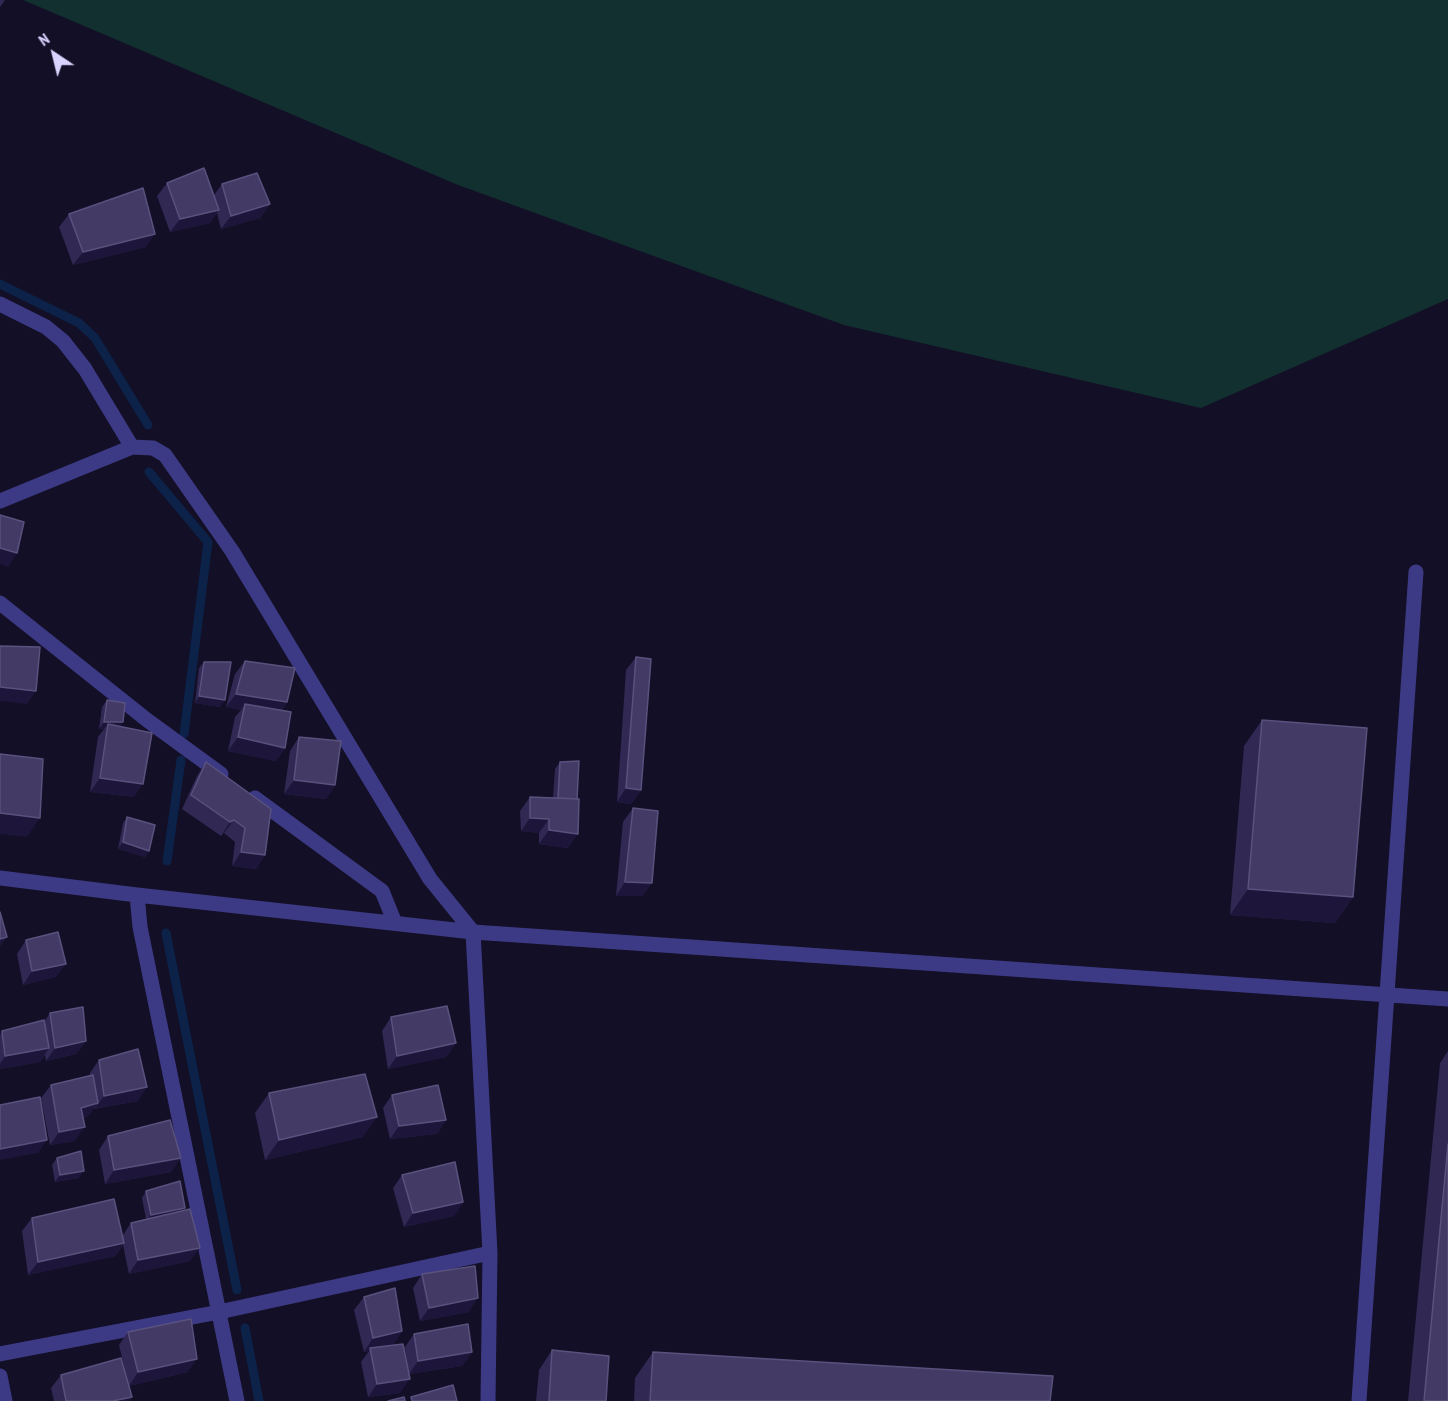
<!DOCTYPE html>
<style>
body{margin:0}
#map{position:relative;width:1448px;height:1401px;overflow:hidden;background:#130f26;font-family:"PT Sans Narrow",sans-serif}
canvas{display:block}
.north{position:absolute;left:24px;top:24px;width:60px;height:60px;-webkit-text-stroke:4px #130f26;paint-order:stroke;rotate:325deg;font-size:16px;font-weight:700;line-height:24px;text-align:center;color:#d9d4ff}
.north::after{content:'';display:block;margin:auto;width:21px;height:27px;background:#d9d4ff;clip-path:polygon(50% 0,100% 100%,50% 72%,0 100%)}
</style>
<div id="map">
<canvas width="1448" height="1401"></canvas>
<div class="north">N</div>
</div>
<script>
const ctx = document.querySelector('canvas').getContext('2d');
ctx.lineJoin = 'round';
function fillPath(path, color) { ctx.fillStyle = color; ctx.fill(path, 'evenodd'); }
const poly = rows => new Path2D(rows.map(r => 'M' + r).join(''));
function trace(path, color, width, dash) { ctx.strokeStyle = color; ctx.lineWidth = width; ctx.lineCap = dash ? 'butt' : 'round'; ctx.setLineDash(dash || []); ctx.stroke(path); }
fillPath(poly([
 [23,0,1448,0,1448,299,1201,408,844,325,458,185]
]), '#12302f');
trace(poly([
 [0,284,79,323,95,338,148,425],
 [149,472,208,542,184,734],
 [167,861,181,760],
 [166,933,237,1290],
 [245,1328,259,1401]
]), '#0c2248', 9);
trace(poly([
 [0,304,46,327,63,341,85,369,132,447],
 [0,501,132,447,153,448,165,455,232,551,430,879,473,932,490,1253,488,1401],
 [0,603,147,720,221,774],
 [255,798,382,891,395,923],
 [0,878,137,895,473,932,1448,999],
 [137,895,140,927,237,1401],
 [0,1354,219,1312,490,1253],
 [0,1376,5,1401],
 [1359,1401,1416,572]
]), '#3d3a85', 15);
fillPath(poly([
 [0,0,5,0,0,7],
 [167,183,214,195,222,184,270,204,260,218,221,229,217,213,210,223,170,232,157,196],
 [69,214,146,247,73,265,59,227],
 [636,657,641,790,631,804,617,802,626,670],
 [245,661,287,702,282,710,285,748,276,761,228,751,235,717,241,710,226,707,235,674],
 [204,662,220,707,195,703,199,668],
 [107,700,120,726,134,797,90,792,98,737,104,729,99,729,102,707],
 [1262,720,1353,897,1335,923,1230,915,1244,746],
 [299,737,335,785,326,799,284,794,290,751],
 [206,762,265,855,256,869,232,866,235,842,224,833,221,836,182,809,197,776],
 [560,762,568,848,539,844,539,833,521,831,520,811,530,797,553,798,555,769],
 [633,808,643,896,616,896,623,822],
 [127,817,149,851,145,857,118,849,123,823],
 [26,940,56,977,23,985,17,954],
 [50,1013,86,1041,76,1054,46,1061,45,1055,40,1062,0,1069,0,1035,2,1031,44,1022],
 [391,1017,456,1043,446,1057,388,1069,382,1031],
 [1448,1051,1448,1401,1408,1401,1440,1063],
 [99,1060,138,1101,94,1109,94,1108,88,1116,83,1118,75,1141,50,1145,41,1098,51,1085,90,1075,90,1073],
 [269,1093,363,1137,265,1160,255,1113],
 [392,1095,446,1120,437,1134,390,1139,383,1108],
 [108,1136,171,1172,105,1184,99,1150],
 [57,1158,79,1178,55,1182,52,1165],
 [402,1175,463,1202,454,1216,404,1227,393,1188],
 [146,1191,185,1208,184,1210,190,1261,129,1274,123,1245,115,1256,28,1275,22,1231,32,1218,123,1235,131,1223,146,1219,142,1198],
 [422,1274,469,1312,420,1321,413,1288],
 [364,1297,402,1331,393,1345,386,1347,400,1393,368,1397,361,1362,369,1351,364,1352,354,1310],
 [128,1332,188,1372,129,1386,119,1345],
 [414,1334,472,1352,462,1366,409,1374,405,1347],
 [552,1350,606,1401,536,1401,539,1370],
 [653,1352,1050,1401,634,1401,635,1378],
 [61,1375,132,1397,129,1401,54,1401,51,1388]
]), '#312854');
fillPath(poly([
 [270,204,260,218,221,229,231,216],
 [219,210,210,223,170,232,180,219],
 [155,234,146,247,73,265,83,252],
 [0,548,17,553,8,567,0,564],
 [0,687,36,691,27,704,0,701],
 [236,694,287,702,278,715,245,704,241,710,226,707],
 [199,696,225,700,220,707,195,703],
 [104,722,123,722,119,729,108,724,104,729,99,729],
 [238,737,285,748,276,761,228,751],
 [100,778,143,784,134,797,90,792],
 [294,780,335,785,326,799,284,794],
 [626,788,641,790,631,804,617,802],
 [0,813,40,818,27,837,0,834],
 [530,818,549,819,539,833,521,831],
 [234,820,224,833,221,836,230,822],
 [549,830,578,834,568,848,539,844],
 [123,842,149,851,145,857,118,849],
 [241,852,265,855,256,869,232,866],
 [625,882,652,883,643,896,616,896],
 [1248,889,1353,897,1335,923,1230,915],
 [7,937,0,947,0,939],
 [66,964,56,977,23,985,32,971],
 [86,1041,76,1054,46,1061,55,1048],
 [456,1043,446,1057,388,1069,397,1056],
 [49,1048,40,1062,0,1069,0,1064,5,1056],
 [147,1087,138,1101,94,1109,104,1096],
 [98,1103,88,1116,71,1122,81,1108],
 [377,1117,363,1137,265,1160,279,1140],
 [446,1120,437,1134,390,1139,399,1126],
 [85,1127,75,1141,50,1145,59,1132],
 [47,1140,38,1153,0,1160,0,1149],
 [181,1158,171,1172,105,1184,114,1170],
 [84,1171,79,1178,55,1182,60,1175],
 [463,1202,454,1216,404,1227,413,1213],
 [185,1208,181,1214,146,1222,151,1215],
 [124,1243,115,1256,28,1275,38,1262],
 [200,1248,190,1261,129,1274,138,1260],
 [478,1298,469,1312,420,1321,429,1308],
 [402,1331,393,1345,371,1350,370,1348,369,1351,364,1352,373,1338],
 [472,1352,462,1366,409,1374,418,1361],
 [197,1359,188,1372,129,1386,138,1372],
 [410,1379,400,1393,368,1397,377,1384],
 [132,1397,129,1401,113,1401]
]), '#1d163a');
const building = poly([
 [204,168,219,210,180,219,167,183,204,168],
 [257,173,270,204,231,216,222,184,257,173],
 [143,188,155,234,83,252,69,214,143,188],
 [0,515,24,522,17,553,0,548,0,515],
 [0,646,40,647,36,691,0,687,0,646],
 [636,657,651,659,641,790,626,788,636,657],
 [245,661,295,668,287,702,236,694,245,661],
 [204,662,231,662,225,700,199,696,204,662],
 [107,700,125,703,123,722,104,722,107,700],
 [245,704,291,712,285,748,238,737,245,704],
 [1262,720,1367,728,1353,897,1248,889,1262,720],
 [108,724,152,733,143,784,100,778,108,724],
 [299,737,341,741,335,785,294,780,299,737],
 [0,754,43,759,40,818,0,813,0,754],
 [579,761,577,799,558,798,560,762,579,761],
 [206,762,271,809,265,855,241,852,245,828,234,820,230,822,191,795,206,762],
 [530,797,579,799,578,834,549,830,549,819,530,818,530,797],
 [633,808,658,811,652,883,625,882,633,808],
 [127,817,155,825,149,851,123,842,127,817],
 [0,912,7,937,0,939,0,912],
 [58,932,66,964,32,971,26,940,58,932],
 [447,1006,456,1043,397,1056,391,1017,447,1006],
 [83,1007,86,1041,55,1048,50,1013,83,1007],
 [44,1020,49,1048,5,1056,2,1031,44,1020],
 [138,1049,147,1087,104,1096,99,1060,138,1049],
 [365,1074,377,1117,279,1140,269,1093,365,1074],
 [93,1075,98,1103,81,1108,85,1127,59,1132,51,1085,93,1075],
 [438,1085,446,1120,399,1126,392,1095,438,1085],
 [40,1097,47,1140,0,1149,0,1105,40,1097],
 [170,1120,181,1158,114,1170,108,1136,170,1120],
 [1448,1144,1448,1401,1424,1401,1448,1144],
 [81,1151,84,1171,60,1175,57,1158,81,1151],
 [455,1162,463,1202,413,1213,402,1175,455,1162],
 [180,1181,185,1208,151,1215,146,1191,180,1181],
 [114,1199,124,1243,38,1262,32,1218,114,1199],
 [190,1209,200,1248,138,1260,131,1223,190,1209],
 [475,1266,478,1298,429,1308,422,1274,475,1266],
 [395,1288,402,1331,373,1338,364,1297,395,1288],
 [191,1319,197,1359,138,1372,128,1332,191,1319],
 [468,1324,472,1352,418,1361,414,1334,468,1324],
 [403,1344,410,1379,377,1384,370,1348,403,1344],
 [552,1350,609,1356,606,1401,549,1401,552,1350],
 [653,1352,1053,1376,1050,1401,650,1401,653,1352],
 [121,1358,132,1397,113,1401,66,1401,61,1375,121,1358],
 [453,1385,457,1401,412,1401,411,1397,453,1385],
 [404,1397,405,1401,388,1401,404,1397]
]);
fillPath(building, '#433a66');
trace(building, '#5a527e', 1.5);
</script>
